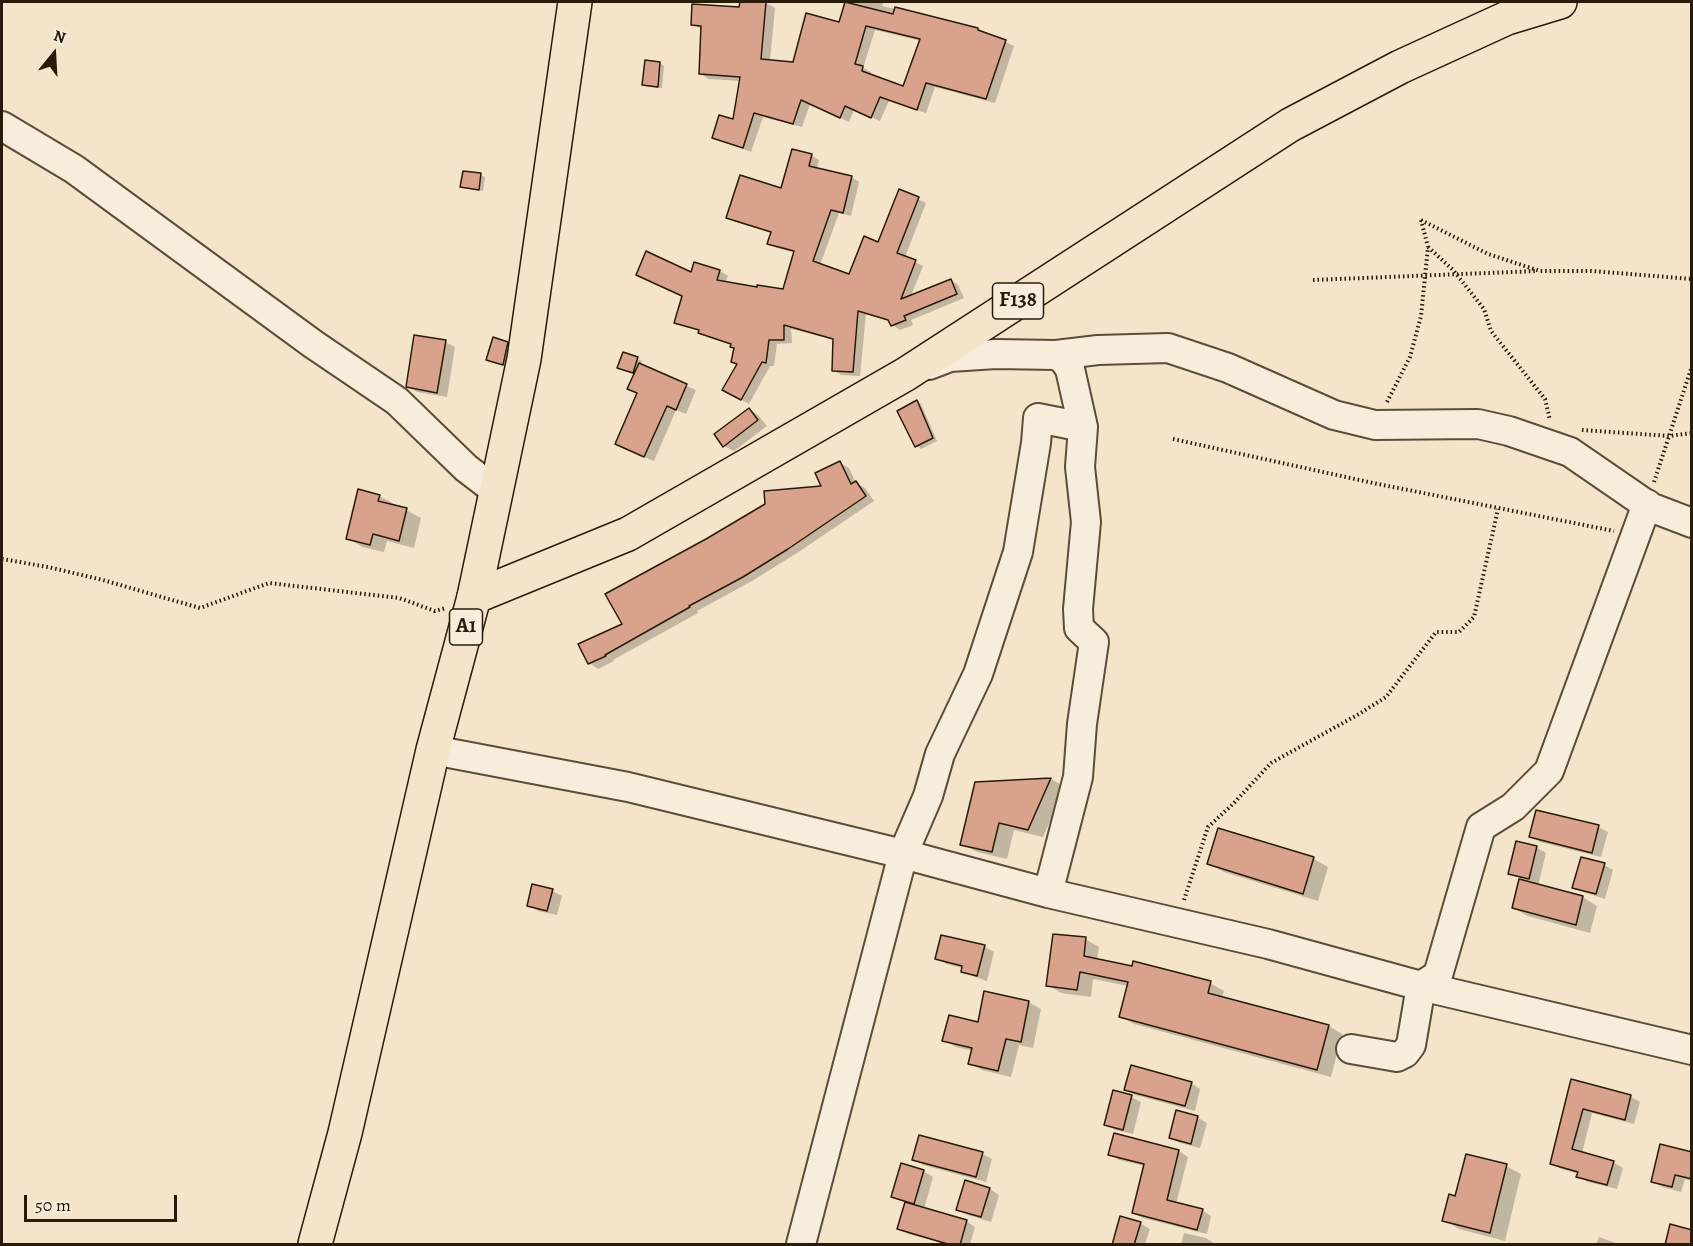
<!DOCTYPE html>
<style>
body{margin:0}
#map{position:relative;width:1693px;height:1246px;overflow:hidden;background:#f4e4c9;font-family:Alegreya,serif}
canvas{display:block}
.frame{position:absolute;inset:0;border:3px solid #291b09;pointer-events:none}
.north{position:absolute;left:24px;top:24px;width:60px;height:60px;-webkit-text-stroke:4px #f8eddc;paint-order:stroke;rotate:18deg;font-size:16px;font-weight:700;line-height:24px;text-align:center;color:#291b09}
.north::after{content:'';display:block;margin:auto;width:21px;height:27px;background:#291b09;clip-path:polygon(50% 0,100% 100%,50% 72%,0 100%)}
.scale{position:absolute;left:24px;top:1195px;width:153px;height:27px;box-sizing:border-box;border:3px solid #291b09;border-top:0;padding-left:8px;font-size:18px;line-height:21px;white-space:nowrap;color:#291b09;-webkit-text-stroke:4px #f8eddc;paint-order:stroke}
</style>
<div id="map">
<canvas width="1693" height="1246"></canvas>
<div class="frame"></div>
<div class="north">N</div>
<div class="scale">50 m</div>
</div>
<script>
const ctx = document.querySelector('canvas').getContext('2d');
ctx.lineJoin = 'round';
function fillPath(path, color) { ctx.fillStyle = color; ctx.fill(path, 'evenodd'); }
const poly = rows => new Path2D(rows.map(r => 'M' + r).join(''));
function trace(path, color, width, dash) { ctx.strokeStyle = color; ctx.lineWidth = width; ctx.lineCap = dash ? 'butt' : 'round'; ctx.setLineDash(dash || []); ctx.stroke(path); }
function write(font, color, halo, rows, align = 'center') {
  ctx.font = font + ' Alegreya,serif'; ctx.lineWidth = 4.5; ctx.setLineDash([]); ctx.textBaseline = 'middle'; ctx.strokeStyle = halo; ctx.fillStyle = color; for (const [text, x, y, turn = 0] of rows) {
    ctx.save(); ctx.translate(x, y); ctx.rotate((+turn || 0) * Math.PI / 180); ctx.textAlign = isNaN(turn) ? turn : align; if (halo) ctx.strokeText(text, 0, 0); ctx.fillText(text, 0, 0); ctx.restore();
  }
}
fillPath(poly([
 [741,2,766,3,775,8,770,61,794,63,840,23,846,2,884,2,882,6,978,29,1014,46,995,103,935,87,926,113,889,101,880,121,854,110,849,122,810,104,802,127,763,117,751,152,713,137,734,121,741,81,709,79,700,74,701,29,693,24,741,9],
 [875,30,921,41,904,88,870,76,871,72,863,68],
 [646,62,660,63,664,66,662,88,648,87,644,84],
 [811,155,819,160,817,169,851,177,859,182,851,216,839,213,820,265,850,276,878,244,900,191,926,203,905,257,923,266,911,296,951,280,958,285,964,298,911,320,913,325,900,330,892,325,891,321,866,314,860,376,841,375,833,370,835,340,791,329,792,343,777,344,774,366,770,366,749,404,724,390,738,365,732,361,736,348,732,345,707,337,700,331,676,323,695,264,720,271,728,276,725,283,758,289,784,291,795,253,777,248,769,244,772,233,736,222,728,217,782,189],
 [480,175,485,177,483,191,462,186],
 [445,342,455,347,447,397,417,392,407,386],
 [507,343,517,349,513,370,488,359],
 [624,354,642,361,640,365,696,390,686,414,676,410,654,461,626,449,639,393,635,374,623,370],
 [917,402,921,404,937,441,921,449,917,446],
 [749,409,758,415,767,426,734,451,724,446],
 [840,463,849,468,856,483,865,488,874,501,797,553,752,581,697,611,698,613,613,660,614,661,598,669,589,663,625,625,824,487],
 [379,496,394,504,394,507,406,510,421,518,414,548,387,541,384,552,362,547,348,538],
 [1051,779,1065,787,1043,837,1014,830,1007,859,977,852,962,844,976,784],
 [1598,827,1608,832,1601,857,1540,842,1531,836],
 [1219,830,1314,859,1328,867,1318,901,1224,872,1209,864],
 [1517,843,1537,848,1546,853,1538,886,1583,897,1597,906,1590,933,1528,916,1513,908,1521,879,1510,873],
 [1604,865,1613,870,1605,899,1583,892,1574,887],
 [552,891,562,896,557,915,538,911,529,905],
 [942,936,985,947,994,952,987,981,972,976,962,971,963,968,946,964,937,959],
 [1085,939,1099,947,1097,960,1210,983,1224,991,1222,998,1329,1026,1342,1034,1331,1077,1134,1024,1120,1016,1128,986,1093,979,1091,997,1061,993,1048,985],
 [1028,1002,1041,1009,1033,1048,1019,1045,1011,1077,982,1070,970,1063,973,1051,956,1047,944,1040],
 [1572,1081,1631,1097,1640,1102,1634,1124,1592,1113,1582,1153,1613,1162,1623,1168,1617,1189,1588,1182,1578,1176,1579,1174,1561,1169,1552,1163],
 [1191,1083,1200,1089,1195,1111,1135,1095,1126,1089],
 [1131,1097,1141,1102,1133,1134,1115,1130,1106,1124],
 [1198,1118,1207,1123,1200,1148,1180,1143,1170,1138],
 [1179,1151,1188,1157,1176,1204,1202,1210,1211,1216,1207,1234,1143,1218,1133,1213,1145,1166,1119,1160,1110,1154],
 [1692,1153,1692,1181,1685,1179,1681,1192,1662,1187,1652,1181],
 [982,1154,992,1159,986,1182,923,1165,914,1159],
 [1506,1166,1521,1174,1505,1241,1459,1229,1444,1220,1456,1198],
 [923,1171,933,1177,924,1209,966,1221,975,1227,970,1244,946,1244,908,1234,899,1228,906,1203,893,1197],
 [966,1182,990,1189,999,1195,991,1222,968,1215,958,1210],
 [1140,1223,1150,1229,1145,1244,1115,1244],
 [1184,1233,1206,1238,1215,1244,1181,1244],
 [1599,1237,1613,1242,1618,1244,1596,1244]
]), '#0003');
const building = poly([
 [740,2,766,2,761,59,793,62,806,13,839,22,845,2,893,14,895,7,978,28,978,30,1006,40,986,99,926,83,917,110,880,97,871,118,845,106,840,118,801,100,793,124,754,113,743,148,712,138,719,115,733,119,740,77,699,74,701,26,691,25,692,4,739,7,740,2],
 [866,26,920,39,903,86,862,71,863,66,855,64,866,26],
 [645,60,660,62,658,87,642,85,645,60],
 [792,149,812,154,809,166,852,176,843,213,831,210,813,261,849,274,864,236,878,242,899,189,919,197,897,253,916,260,901,299,951,279,957,294,904,316,906,320,891,326,888,320,858,311,853,372,832,371,833,339,784,325,784,340,769,340,766,363,762,362,741,400,722,390,737,364,731,362,734,348,730,347,731,344,698,333,699,330,674,323,682,296,636,275,646,251,691,272,694,262,720,270,717,280,757,287,757,285,783,289,794,251,767,244,771,232,726,218,740,175,781,188,792,149],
 [463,171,481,173,479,190,460,187,463,171],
 [414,335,446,340,437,393,406,387,414,335],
 [493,337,508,342,503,365,486,360,493,337],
 [623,352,638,357,633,373,617,368,623,352],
 [639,363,687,384,676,410,667,406,644,457,615,444,637,393,627,389,639,363],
 [917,400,933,438,915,447,897,411,917,400],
 [749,408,758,420,723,447,714,434,749,408],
 [840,461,851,484,856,481,866,496,788,549,743,577,689,606,690,607,605,655,606,656,588,664,578,644,622,624,605,594,706,539,765,504,764,491,821,486,815,473,840,461],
 [358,489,380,495,378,501,407,508,399,541,373,534,370,545,346,539,358,489],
 [1051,778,1028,830,999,823,992,852,960,845,975,782,1051,778],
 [1536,810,1599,825,1592,853,1529,837,1536,810],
 [1218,828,1314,857,1303,894,1207,864,1218,828],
 [1516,841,1537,846,1529,879,1508,874,1516,841],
 [1581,857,1605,863,1596,894,1572,888,1581,857],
 [1519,879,1583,896,1576,925,1512,908,1519,879],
 [532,884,553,889,547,911,527,906,532,884],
 [1053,934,1086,937,1084,956,1132,966,1133,961,1211,981,1208,993,1329,1025,1317,1070,1119,1017,1128,982,1080,972,1077,990,1046,986,1053,934],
 [941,935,985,945,977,976,961,972,962,966,935,959,941,935],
 [984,991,1029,1001,1021,1042,1006,1039,998,1071,968,1064,972,1048,942,1041,949,1015,978,1022,984,991],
 [1131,1065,1192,1082,1185,1106,1124,1090,1131,1065],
 [1571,1079,1631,1095,1625,1120,1583,1109,1572,1149,1614,1161,1607,1185,1576,1177,1578,1172,1550,1164,1571,1079],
 [1113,1090,1132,1095,1123,1130,1104,1125,1113,1090],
 [1176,1110,1198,1116,1191,1144,1169,1138,1176,1110],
 [1114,1133,1179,1150,1167,1200,1203,1209,1197,1230,1132,1213,1144,1164,1108,1155,1114,1133],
 [919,1135,983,1152,976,1177,912,1160,919,1135],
 [1660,1144,1692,1152,1692,1179,1675,1175,1672,1187,1651,1182,1660,1144],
 [1466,1154,1507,1164,1490,1233,1442,1221,1449,1194,1455,1196,1466,1154],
 [901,1163,924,1170,914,1204,891,1197,901,1163],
 [965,1180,990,1188,981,1217,956,1210,965,1180],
 [905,1202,967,1220,960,1245,951,1245,897,1229,905,1202],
 [1120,1216,1141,1222,1134,1245,1112,1245,1120,1216],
 [1670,1224,1692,1230,1692,1245,1665,1245,1670,1224]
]);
fillPath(building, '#d9a28c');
trace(building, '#291b09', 1.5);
const minor = poly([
 [2,126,74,169,313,344,397,401,466,468,496,491],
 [1056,355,1098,350,1168,348,1228,368,1334,415,1375,425,1478,424,1509,431,1570,452,1650,507,1692,523],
 [433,750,628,787,903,854,1048,893,1268,944,1421,986,1692,1050],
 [1048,893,1078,777,1082,724,1094,642,1079,628,1078,609,1086,522,1080,467,1083,427],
 [1351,1049,1397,1057,1405,1053,1411,1045,1421,986,1438,975,1481,827,1513,807,1549,771,1647,504],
 [801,1244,903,854,928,796,940,754,978,674,1018,552,1036,443,1038,418,1083,427,1070,369,1064,360,1056,355,996,354,950,357,929,365]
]);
const major = poly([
 [474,597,628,534,906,374,1290,125,1400,67,1507,18,1560,2]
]);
const highway = poly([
 [315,1244,345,1133,433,750,474,597,524,359,575,2]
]);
trace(minor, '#5c4d39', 32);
trace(major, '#291b09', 36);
trace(highway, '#291b09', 36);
trace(poly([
 [1421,220,1488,254,1540,271,1592,271,1692,279],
 [1428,247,1453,270,1484,309,1491,331,1545,399,1550,420],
 [1313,280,1537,271],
 [1387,402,1410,357,1421,316,1428,247,1421,220],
 [1582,430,1669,436,1692,433],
 [1173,439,1373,483,1614,531],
 [1654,482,1692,366],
 [2,559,48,567,103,580,200,608,269,583,399,598,435,611,446,608],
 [1184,900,1208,827,1234,803,1271,763,1359,714,1386,697,1436,632,1459,632,1474,617,1498,509]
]), '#291b09', 4, [1.5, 3]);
trace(minor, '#f8eddc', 28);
trace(major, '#f4e4c9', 33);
trace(highway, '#f4e4c9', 33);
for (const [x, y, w] of [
 [1018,301,51],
 [466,627,33]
]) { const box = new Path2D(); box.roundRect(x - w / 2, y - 18, w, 36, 4.5); ctx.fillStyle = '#f8eddc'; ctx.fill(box); trace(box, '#291b09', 1.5); }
write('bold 21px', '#291b09', null, [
 ["F138",1018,301],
 ["A1",466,627]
]);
</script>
